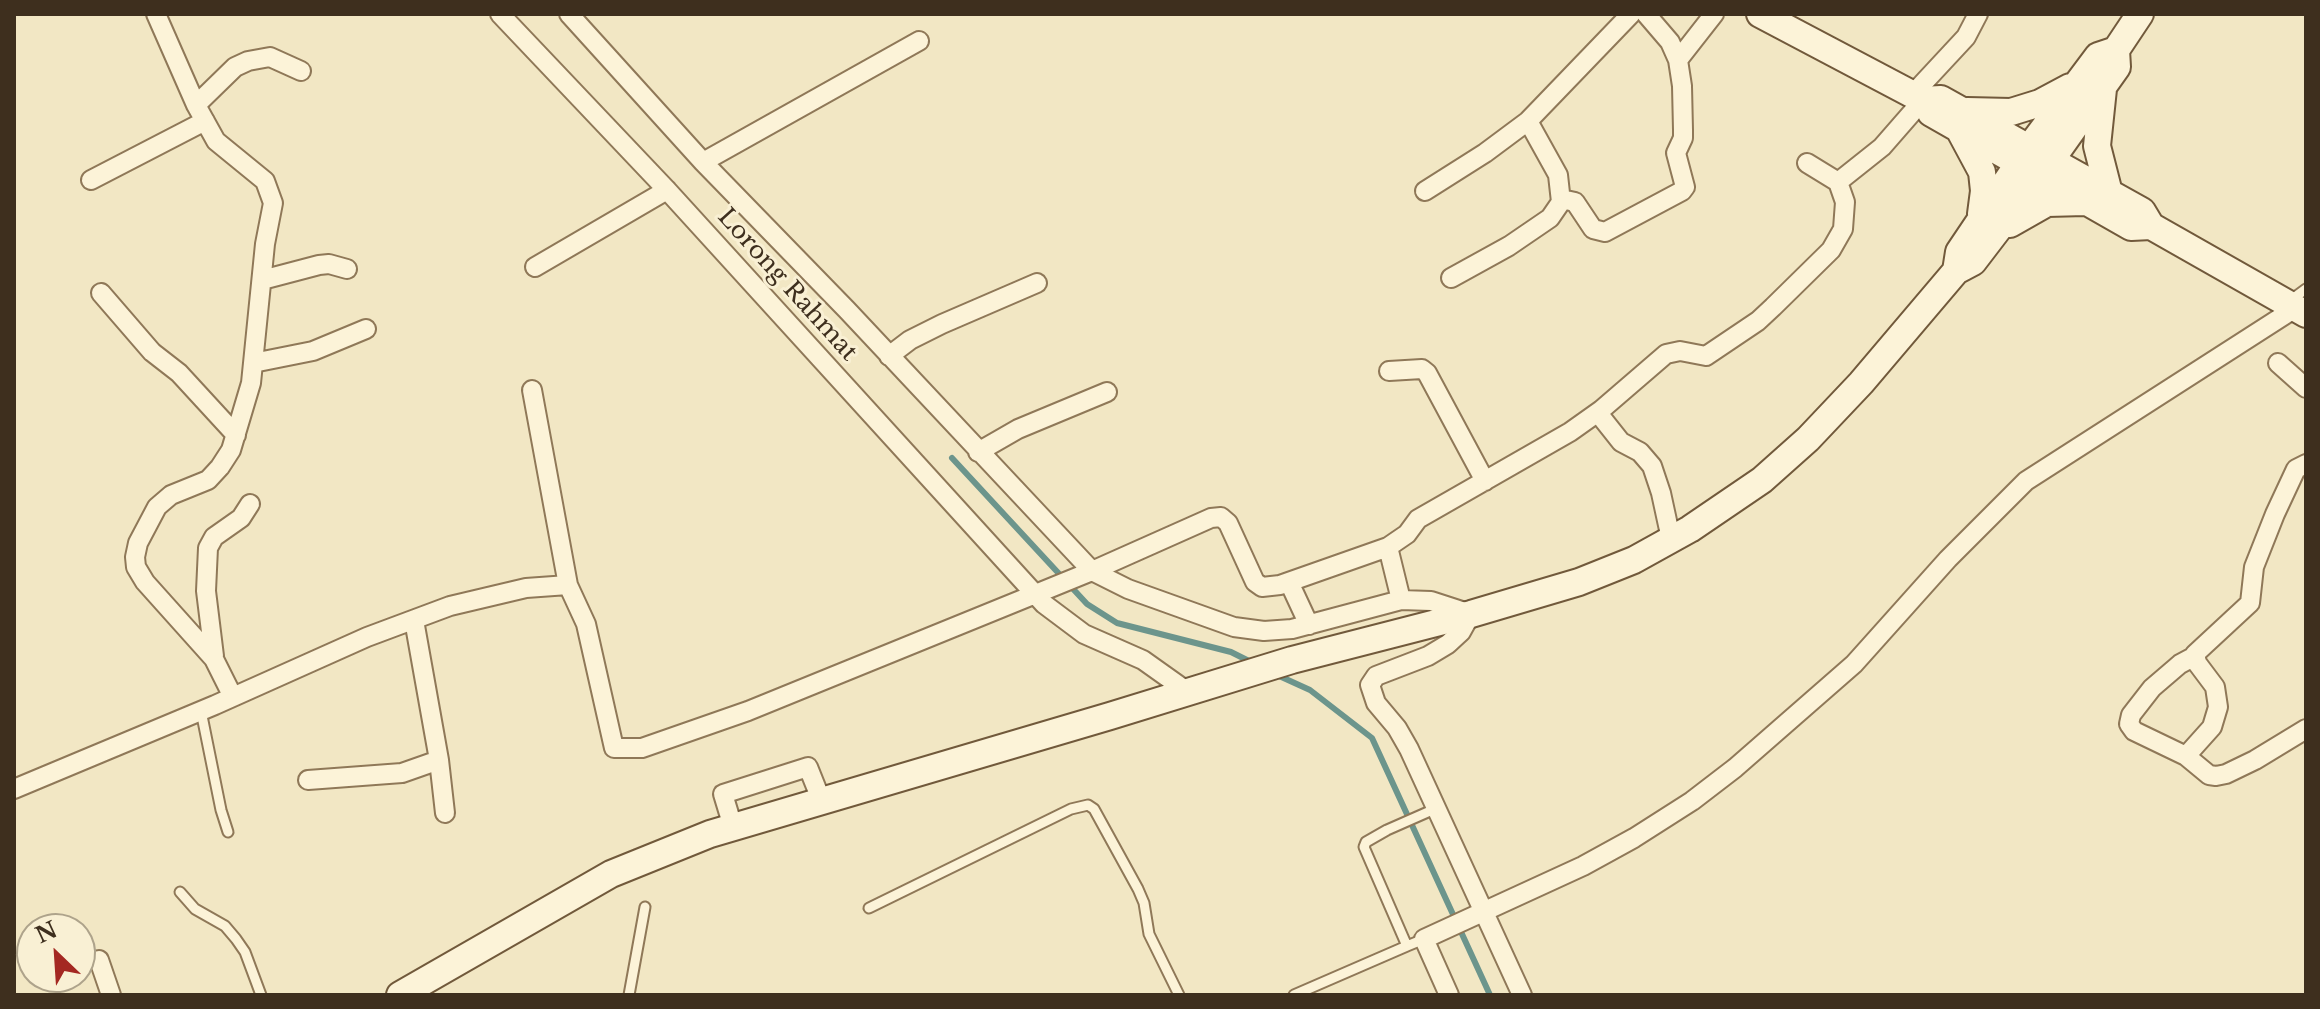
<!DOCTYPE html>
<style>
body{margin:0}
#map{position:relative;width:2320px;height:1009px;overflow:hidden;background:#f2e7c4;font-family:"Libre Baskerville",serif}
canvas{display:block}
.frame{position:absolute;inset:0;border:16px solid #3e2f1e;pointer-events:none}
.north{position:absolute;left:16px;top:913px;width:80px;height:80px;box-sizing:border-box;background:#f9f0d4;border:2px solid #aea38b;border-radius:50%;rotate:335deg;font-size:22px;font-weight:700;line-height:32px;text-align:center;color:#3e2f1e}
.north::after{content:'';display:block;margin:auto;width:28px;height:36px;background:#a42822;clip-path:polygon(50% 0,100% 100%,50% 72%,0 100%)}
</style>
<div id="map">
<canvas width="2320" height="1009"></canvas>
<div class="frame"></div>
<div class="north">N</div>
</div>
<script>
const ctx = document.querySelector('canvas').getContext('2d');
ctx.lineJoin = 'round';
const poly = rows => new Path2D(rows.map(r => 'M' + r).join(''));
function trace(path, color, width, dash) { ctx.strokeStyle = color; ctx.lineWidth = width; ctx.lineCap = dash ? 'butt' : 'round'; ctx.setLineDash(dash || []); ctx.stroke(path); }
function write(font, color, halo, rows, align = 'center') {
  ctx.font = font + ' "Libre Baskerville",serif'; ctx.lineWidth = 6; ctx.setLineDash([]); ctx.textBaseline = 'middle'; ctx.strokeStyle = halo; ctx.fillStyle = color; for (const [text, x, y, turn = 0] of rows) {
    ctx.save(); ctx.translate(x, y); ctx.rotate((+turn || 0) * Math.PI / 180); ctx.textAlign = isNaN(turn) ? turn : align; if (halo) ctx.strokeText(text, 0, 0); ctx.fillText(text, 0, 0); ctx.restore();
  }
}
trace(poly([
 [952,458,1087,604,1117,623,1231,652,1253,663],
 [1277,675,1310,690,1372,738,1490,995]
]), '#6c958c', 6);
const lane = poly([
 [2291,300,2306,289],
 [201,711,221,810,228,832],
 [180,892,195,909,225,926,236,939,245,952,261,995],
 [869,908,1071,809,1088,805,1094,809,1138,889,1144,903,1149,934,1179,995],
 [1424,939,1407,946,1364,847,1366,842,1387,830,1437,808],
 [629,995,645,907],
 [1294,995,1407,946]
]);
const street = poly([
 [156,14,196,105,216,141,265,181,273,203,265,244,251,383,231,450,220,467,208,480,171,495,157,507,138,543,135,557,136,567,145,582,214,659,233,697],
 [500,14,667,190,1044,604,1084,634,1143,660,1188,692],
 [569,14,703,162,847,310,1092,571,1128,589,1234,627,1264,631,1292,629,1401,600,1431,601,1471,614,1461,632,1448,644,1428,656,1376,676,1370,685,1376,703,1397,728,1409,749,1522,995],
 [1678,60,1714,14],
 [1913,94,1966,37,1978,14],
 [196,105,235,67,248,61,270,57,301,71],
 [703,162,919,41],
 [91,180,205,121],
 [1838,182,1882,147,1923,100],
 [1425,191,1485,153,1528,121,1631,14],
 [1561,199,1575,202,1593,229,1605,232,1682,191,1685,187,1676,153,1683,138,1683,130,1682,86,1678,60,1670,42,1646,14],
 [535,267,667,190],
 [1451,278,1509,246,1550,218,1561,202,1558,175,1528,121],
 [262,280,319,265,329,264,347,269],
 [101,293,152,352,179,373,236,435],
 [889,356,910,340,942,324,1037,283],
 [253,363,313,351,366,329],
 [2278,363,2306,388],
 [1389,371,1422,369,1427,373,1485,481],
 [532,390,568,585],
 [1598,413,1621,442,1640,452,1652,466,1661,493,1671,539],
 [978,452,1018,429,1107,392],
 [1388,547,1401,600],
 [1289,582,1309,625],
 [214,656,206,591,208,548,214,537,241,518,250,504],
 [2195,656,2180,664,2152,688,2131,715,2129,724,2134,731,2186,756,2209,775,2216,776,2226,774,2255,760,2306,729],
 [2186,756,2212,727,2218,707,2215,687,2197,663,2195,654,2250,603,2254,567,2275,514,2296,469,2306,464],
 [439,760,445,813],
 [308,780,402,773,439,760,414,620],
 [14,789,215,705,367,637,450,606,526,588,568,585,586,624,614,748,642,748,748,711,1092,571,1211,518,1221,517,1228,523,1255,582,1262,587,1280,585,1388,547,1407,534,1418,519,1570,432,1601,410,1666,354,1680,351,1706,356,1758,321,1773,307,1831,250,1843,229,1845,202,1838,182,1807,163],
 [733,827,723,794,808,767,822,802],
 [99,960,111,995],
 [1449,995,1424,939,1583,866,1634,838,1692,801,1735,768,1854,664,1948,559,2026,481,2297,307]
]);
const secondary = poly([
 [1760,14,1923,100,1941,99,2142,211,2151,226,2306,314],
 [2103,89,2097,146,2109,193],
 [1967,111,2011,112,2040,103,2070,87],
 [1931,113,2131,227,2151,226],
 [1960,131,1982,172,1984,191,1981,214],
 [2010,224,2047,203,2085,202],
 [1956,271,1959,252,2029,148,2098,56,2116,50],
 [400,995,611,874,710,834,1110,716,1292,660,1471,614,1579,582,1634,560,1690,529,1762,480,1808,439,1861,383,1956,271,1973,262,2051,160,2117,67,2116,50,2140,14]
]);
trace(lane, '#8f7858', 13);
trace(street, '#8f7858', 22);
trace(secondary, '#71593b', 30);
trace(lane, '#fcf3d8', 9);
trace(street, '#fcf3d8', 18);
trace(secondary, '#fcf3d8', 26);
write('24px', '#3e2f1e', '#f9f0d4', [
 ["Lorong Rahmat",787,285,48]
]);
</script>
